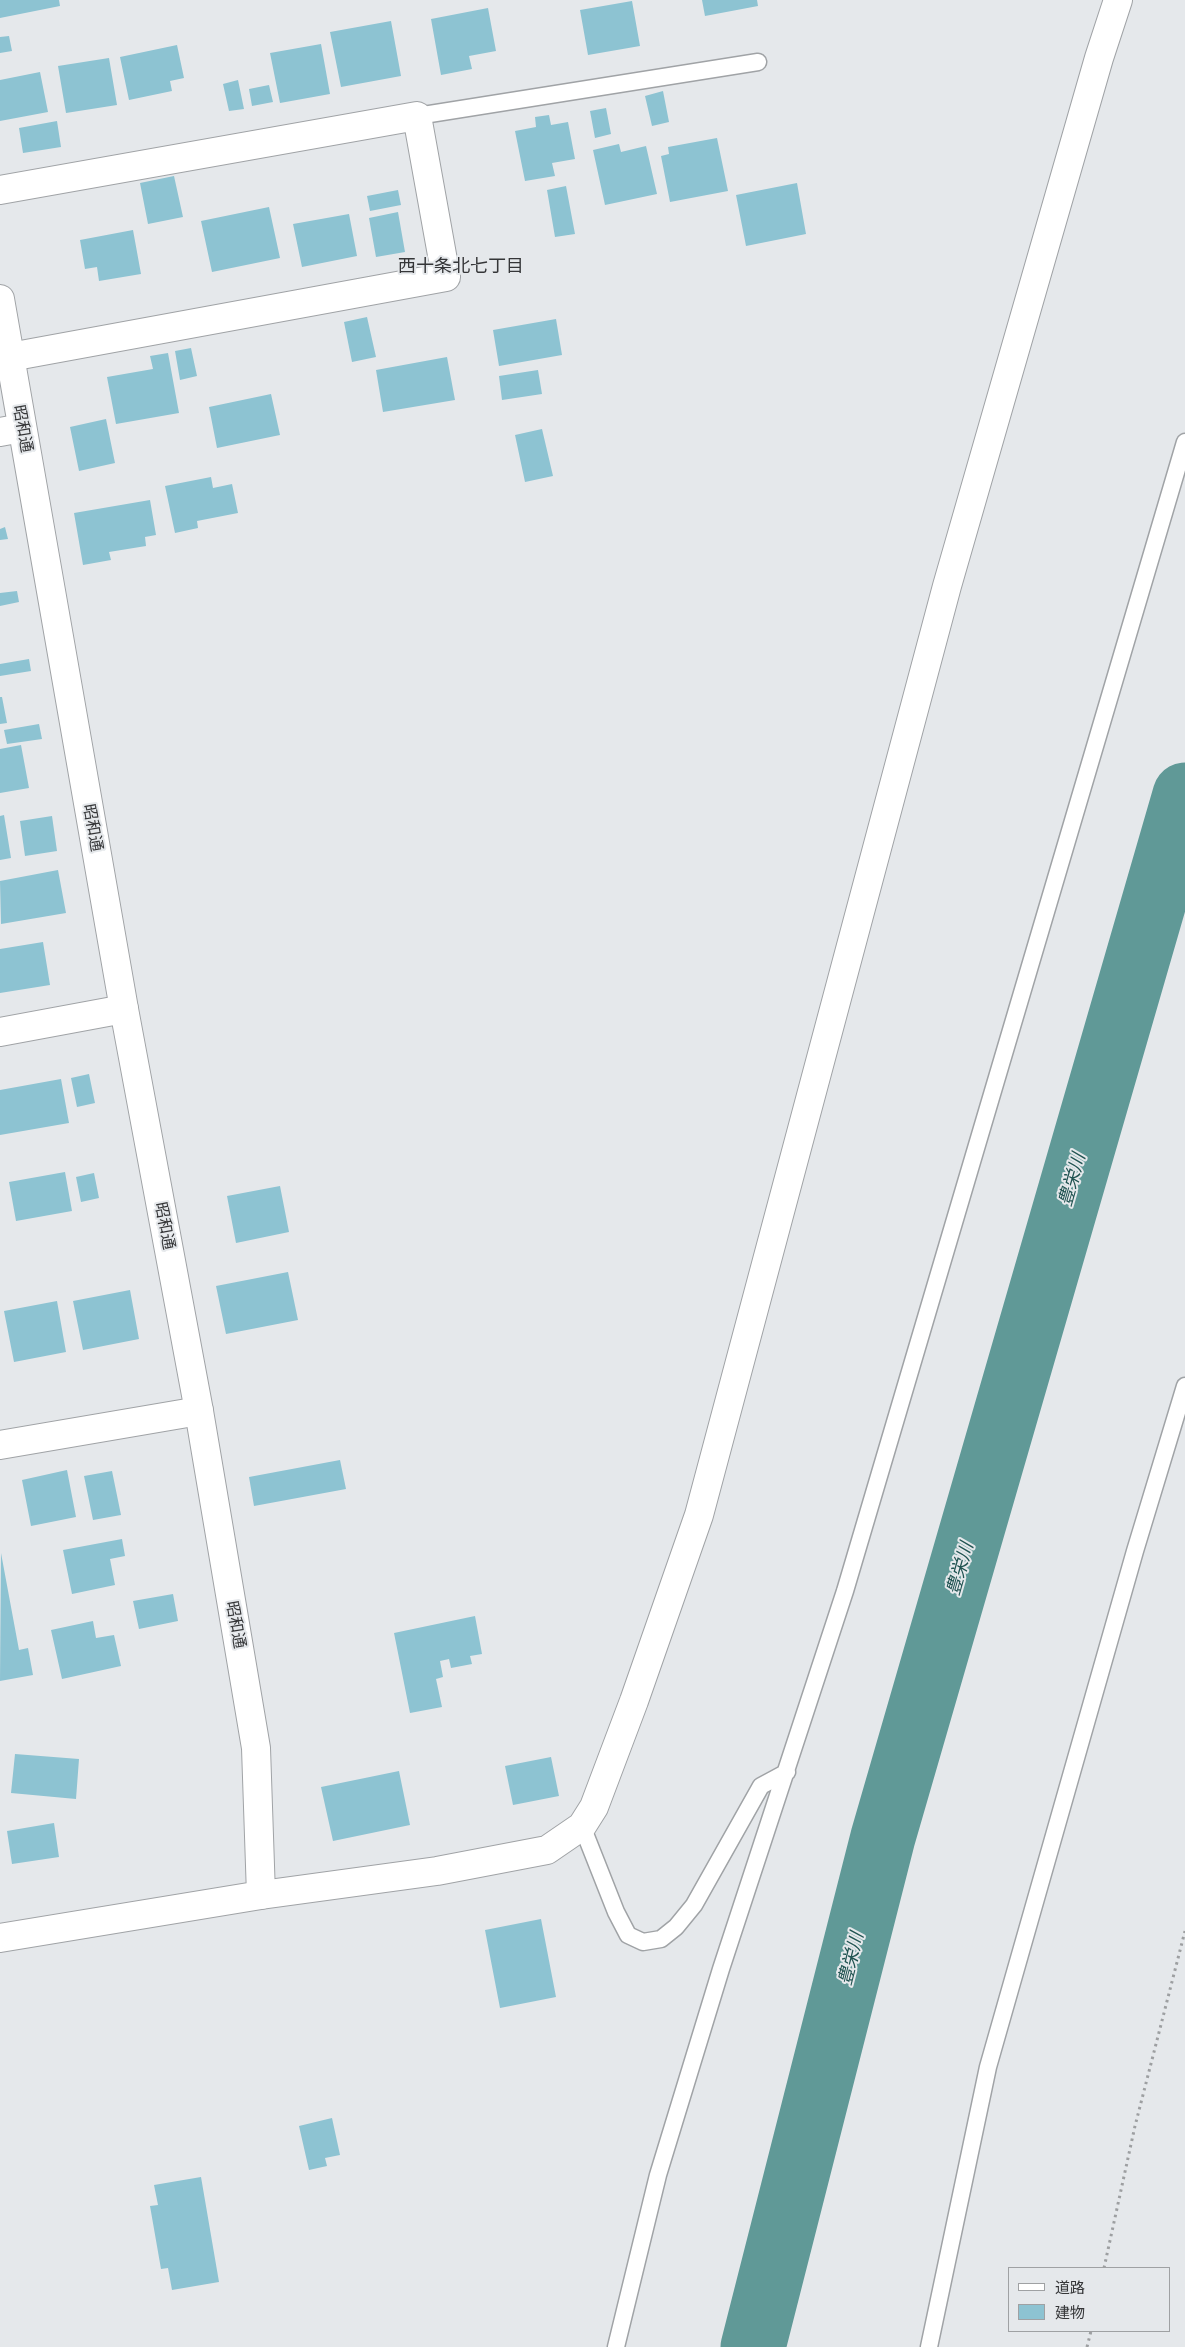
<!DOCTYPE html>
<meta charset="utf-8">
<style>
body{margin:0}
#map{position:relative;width:1185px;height:2347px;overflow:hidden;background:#e5e8eb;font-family:"Archivo Narrow","Noto Sans JP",sans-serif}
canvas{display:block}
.legend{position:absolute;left:1008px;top:2267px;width:162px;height:65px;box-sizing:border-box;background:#e5e8eb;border:1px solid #9fa1a3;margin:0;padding:6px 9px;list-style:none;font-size:15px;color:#353638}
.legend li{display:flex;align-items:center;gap:10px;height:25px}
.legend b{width:25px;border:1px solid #9fa1a3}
</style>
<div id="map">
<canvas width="1185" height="2347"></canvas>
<ul class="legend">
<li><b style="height:6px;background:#fff"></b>道路</li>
<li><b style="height:14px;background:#8dc3d2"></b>建物</li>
</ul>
</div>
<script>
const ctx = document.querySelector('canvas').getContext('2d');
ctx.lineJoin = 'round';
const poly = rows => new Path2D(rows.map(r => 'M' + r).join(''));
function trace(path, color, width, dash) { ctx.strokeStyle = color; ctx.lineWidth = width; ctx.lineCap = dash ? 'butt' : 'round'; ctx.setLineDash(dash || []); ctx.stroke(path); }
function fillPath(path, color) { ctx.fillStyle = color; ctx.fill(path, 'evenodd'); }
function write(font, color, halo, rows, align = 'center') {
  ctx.font = font + ' "Archivo Narrow","Noto Sans JP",sans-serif'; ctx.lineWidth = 4; ctx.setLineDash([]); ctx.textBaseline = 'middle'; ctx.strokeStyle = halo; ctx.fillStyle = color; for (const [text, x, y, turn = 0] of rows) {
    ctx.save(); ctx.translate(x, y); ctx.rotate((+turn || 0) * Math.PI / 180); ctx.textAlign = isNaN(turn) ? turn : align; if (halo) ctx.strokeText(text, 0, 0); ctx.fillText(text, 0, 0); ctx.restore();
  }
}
trace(poly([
 [753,2347,883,1837,1185,795]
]), '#609997', 65);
fillPath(poly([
 [0,0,59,0,60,6,0,18],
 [702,0,757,0,758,6,705,16],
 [632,1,640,46,588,55,580,10],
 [488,8,496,51,469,56,472,69,441,75,431,19],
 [391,21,401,76,341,87,330,32],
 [9,36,12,51,0,53,0,37],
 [321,44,330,94,280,103,270,53],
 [177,45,184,78,170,81,172,91,129,100,120,57],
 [109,58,117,105,66,113,58,66],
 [40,72,48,112,0,121,0,80],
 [238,80,244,109,229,111,223,84],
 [269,85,273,102,252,106,249,89],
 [663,91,669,122,652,126,645,96],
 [606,108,611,134,595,138,590,111],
 [549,115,551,125,568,122,575,159,552,163,555,176,525,181,515,131,536,127,535,117],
 [57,121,61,147,23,153,19,128],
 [717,138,728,191,670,202,661,156,669,154,668,147],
 [619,144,621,152,646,146,657,194,605,205,593,150],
 [174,176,183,217,148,224,140,183],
 [797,183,806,234,746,246,736,195],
 [566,186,575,234,555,237,547,190],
 [398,190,401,205,370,211,367,196],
 [269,207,280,258,212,272,201,221],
 [398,212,405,252,376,257,369,218],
 [349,214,357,256,302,267,293,224],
 [133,230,141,274,99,281,97,267,85,269,80,240],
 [367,317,376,357,352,362,344,322],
 [556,319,562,355,499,366,493,330],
 [191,348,197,376,180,380,175,351],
 [168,353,179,413,116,424,107,377,153,369,150,356],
 [447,357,455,400,383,412,376,370],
 [538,370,542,394,502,400,499,376],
 [271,394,280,435,217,448,209,407],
 [106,419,115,463,79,471,70,427],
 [542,429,553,476,525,482,515,435],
 [211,477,213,488,232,484,238,513,197,521,198,528,175,533,165,486],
 [150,500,156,535,145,537,146,546,109,552,111,560,83,565,74,513],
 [5,527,8,539,0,540,0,529],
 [17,591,19,602,0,606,0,593],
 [29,659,31,671,0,676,0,664],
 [0,697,2,697,7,723,0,724],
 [39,724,42,739,7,744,4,730],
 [21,745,29,788,0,793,0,749],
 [4,815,11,858,0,860,0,816],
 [52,816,57,851,25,856,20,821],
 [58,870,66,913,1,924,0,881],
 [43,942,50,985,0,993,0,949],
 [89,1074,95,1103,77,1107,71,1078],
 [61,1079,69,1123,0,1135,0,1090],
 [65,1172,72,1211,16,1221,9,1182],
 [94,1173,99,1198,81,1202,76,1177],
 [280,1186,289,1232,236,1243,227,1196],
 [288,1272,298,1320,226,1334,216,1286],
 [130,1290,139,1339,83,1350,73,1301],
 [57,1301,66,1352,14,1362,4,1311],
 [340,1460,346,1489,254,1506,249,1477],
 [67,1470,76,1517,31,1526,22,1480],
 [112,1471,121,1515,93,1520,84,1476],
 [122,1539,125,1556,110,1559,115,1585,72,1594,63,1550],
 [1,1553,19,1650,28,1648,33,1675,0,1681],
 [173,1594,178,1621,139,1629,133,1601],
 [475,1616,482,1654,470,1656,472,1664,451,1668,449,1659,440,1661,443,1677,436,1679,442,1707,410,1713,394,1633],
 [93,1621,96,1638,114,1635,121,1666,62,1679,51,1630],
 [15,1754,79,1759,76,1799,11,1793],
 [551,1757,559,1796,513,1805,505,1766],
 [399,1771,410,1825,333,1841,321,1787],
 [54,1823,59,1857,12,1864,7,1831],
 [541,1919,556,1997,500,2008,485,1930],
 [332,2118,340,2155,325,2158,327,2166,309,2170,299,2126],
 [201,2177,219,2282,172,2290,168,2268,161,2269,150,2206,158,2205,154,2185]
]), '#8dc3d2');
const service = poly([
 [417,116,758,62],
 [582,1826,616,1912,628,1935,643,1942,661,1939,676,1927,694,1905,761,1786,787,1772],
 [616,2347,658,2175,721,1969,845,1591,1185,442],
 [929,2347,988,2067,1135,1551,1185,1386]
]);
const minor = poly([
 [0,190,417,116,446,277,10,357],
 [0,432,22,428],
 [0,1032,124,1009],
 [0,1445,199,1411],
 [261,1895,437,1871,547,1850,582,1826,594,1807,634,1701,699,1515,947,586,1099,58,1118,0]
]);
const tertiary = poly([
 [0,299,124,1009,199,1411,256,1748,261,1895,0,1938]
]);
trace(service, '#a0a3a6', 19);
trace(minor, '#a0a3a6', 30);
trace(tertiary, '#a0a3a6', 30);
trace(poly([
 [1104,2268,1135,2126,1185,1931],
 [1087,2347,1091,2331]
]), '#9d9fa1', 3, [2.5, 4]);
trace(service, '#fff', 16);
trace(minor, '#fff', 28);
trace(tertiary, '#fff', 28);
write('16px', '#353638', '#e5e8eb', [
 ["昭和通",22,429,80],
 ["昭和通",92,828,80],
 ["昭和通",164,1226,79],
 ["昭和通",235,1625,80]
]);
write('18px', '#353638', '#e5e8eb', [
 ["西十条北七丁目",461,267]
]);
write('italic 18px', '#205351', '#e5e8eb', [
 ["豊栄川",1073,1180,-74],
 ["豊栄川",961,1569,-74],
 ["豊栄川",852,1959,-76]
]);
</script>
